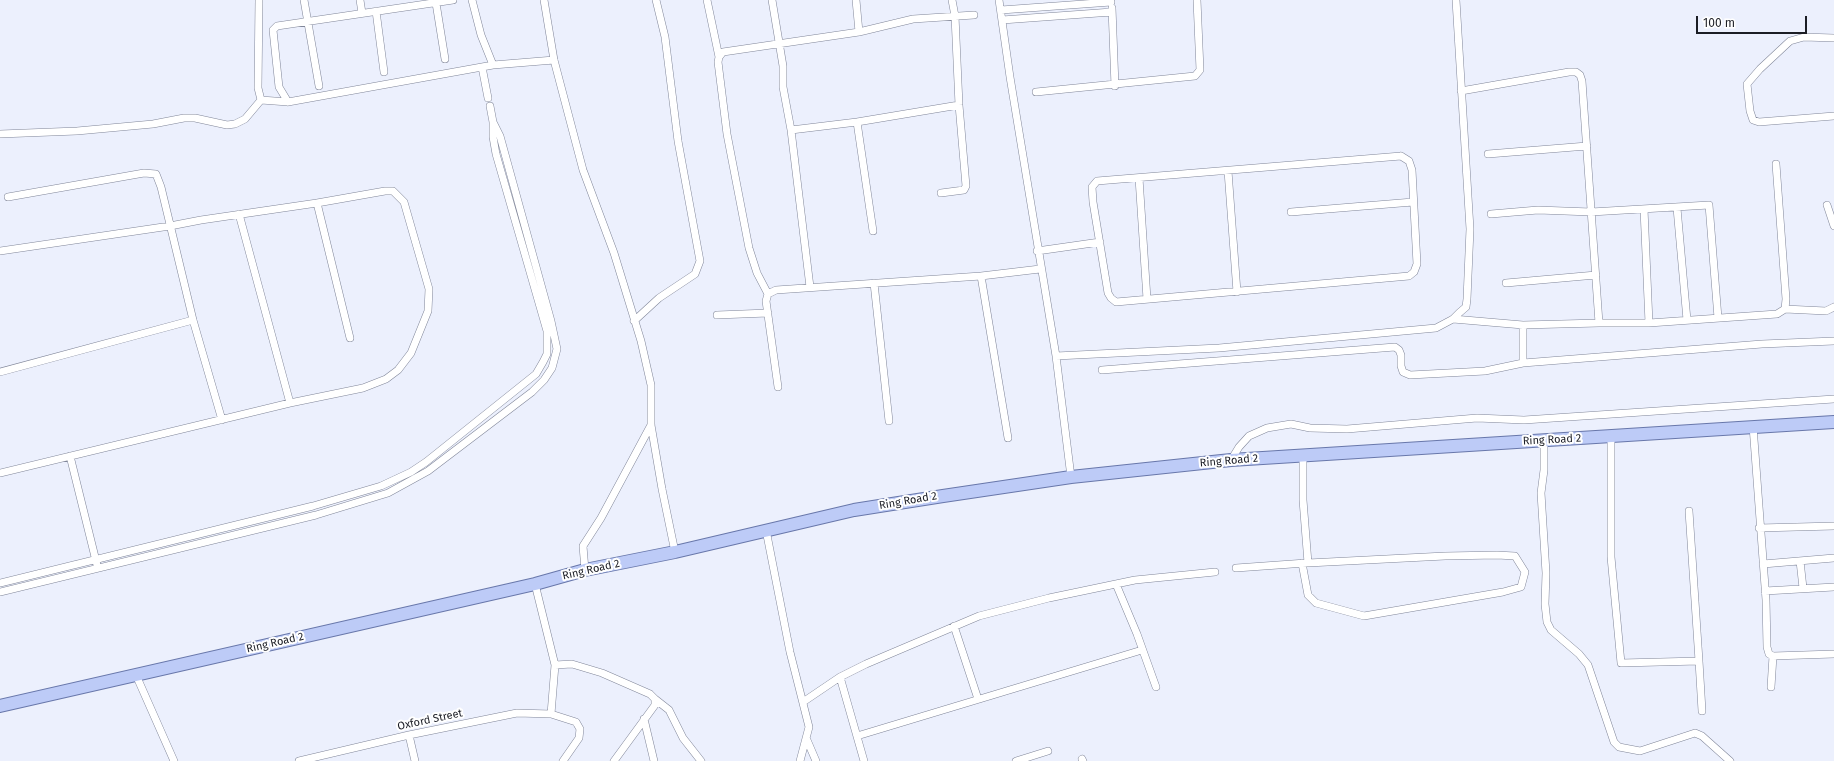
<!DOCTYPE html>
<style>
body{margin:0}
#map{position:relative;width:1834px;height:761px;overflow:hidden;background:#ecf0fd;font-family:"Fira Sans",sans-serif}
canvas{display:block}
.scale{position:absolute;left:1696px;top:16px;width:111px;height:18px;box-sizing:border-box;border:2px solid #1b1d25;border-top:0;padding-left:5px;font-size:12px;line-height:14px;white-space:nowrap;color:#1b1d25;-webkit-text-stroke:3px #fff;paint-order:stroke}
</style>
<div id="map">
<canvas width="1834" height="761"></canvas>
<div class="scale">100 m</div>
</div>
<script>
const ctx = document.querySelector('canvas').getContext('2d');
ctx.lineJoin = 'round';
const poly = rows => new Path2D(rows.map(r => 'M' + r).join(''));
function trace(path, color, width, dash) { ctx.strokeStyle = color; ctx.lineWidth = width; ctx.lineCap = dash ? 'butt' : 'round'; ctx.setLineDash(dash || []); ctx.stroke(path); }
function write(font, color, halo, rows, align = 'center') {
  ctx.font = font + ' "Fira Sans",sans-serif'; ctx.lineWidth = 4; ctx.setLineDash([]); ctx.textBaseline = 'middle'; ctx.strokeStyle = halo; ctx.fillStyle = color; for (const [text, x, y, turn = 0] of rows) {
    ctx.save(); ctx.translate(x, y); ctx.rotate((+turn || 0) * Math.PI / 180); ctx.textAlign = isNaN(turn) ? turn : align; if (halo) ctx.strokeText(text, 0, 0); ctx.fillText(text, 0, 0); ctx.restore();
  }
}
const minor = poly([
 [259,0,258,88,261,100,288,102,493,65,554,60],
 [304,0,319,86],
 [360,0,362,13],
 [472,0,481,35,493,65],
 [544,0,554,60,583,170,614,253,641,341,651,385,651,425,662,489,675,552],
 [707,0,719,57],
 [772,0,783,66,783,87,791,130,810,287],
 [856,0,859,32],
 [999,0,1010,77,1056,356,1071,477],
 [436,3,445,59],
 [1112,8,1115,86],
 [1001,10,1111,2],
 [376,11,384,72],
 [1002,20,1112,12],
 [1834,38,1804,37,1790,41,1760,69,1747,84,1750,111,1753,120,1759,122,1834,116],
 [482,67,488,98],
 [1461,91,1569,72,1576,72,1580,75,1582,81,1599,323],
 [1036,92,1195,76,1200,70,1197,0],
 [288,102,279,87,273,30,277,26,453,0],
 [857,122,873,231],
 [791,130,857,122,959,105],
 [0,134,77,131,153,124,184,118,195,118,227,125,235,124,245,119,261,100],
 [1488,154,1587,146],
 [1401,156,1409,161,1412,170,1417,264,1414,272,1409,276,1116,302,1111,298,1108,293,1093,202,1092,187,1097,181,1401,156],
 [1776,164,1786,299,1785,309],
 [1228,171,1237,292],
 [1139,178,1147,299],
 [941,193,964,190,966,186,959,105,955,16,952,0],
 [8,197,144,173,156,174,161,187,193,320,222,420],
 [317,203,350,338],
 [1827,205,1834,226],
 [1677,208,1687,320],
 [1644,209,1649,323],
 [1291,212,1413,202],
 [239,214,290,403],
 [1491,214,1538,210,1591,212,1709,205,1718,318],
 [0,251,170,226,201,220,317,203,385,191,393,191,404,202,429,289,428,311,411,353,398,370,386,379,363,388,290,403,0,473],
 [1037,251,1100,242],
 [981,276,1008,438],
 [874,283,889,421],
 [1506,283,1596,275],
 [768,294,757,273,749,248,727,134,718,62,719,57,723,52,859,32,913,19,974,15],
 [717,315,768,313],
 [1453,319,1523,325,1599,323,1649,323,1777,314,1785,309,1826,311,1834,307],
 [634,321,659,298,695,274,700,261,678,141,665,37,656,0],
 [1056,356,1219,348,1436,328,1453,319,1459,313,1466,307,1467,299,1470,229,1456,0],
 [1523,363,1762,344,1834,341],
 [1102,370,1395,347,1399,350,1401,355,1401,366,1403,372,1410,375,1485,371,1523,363,1523,325],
 [0,372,193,320],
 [778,387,766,301,768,294,776,290,981,276,1040,269],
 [1753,426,1766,600,1767,647,1769,654,1773,656,1834,654],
 [1611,437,1611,557,1621,663,1699,661,1702,711],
 [1544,440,1544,470,1541,493,1546,573,1545,604,1547,622,1551,630,1579,654,1588,665,1614,742,1619,747,1640,751,1695,733,1702,736,1730,761],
 [70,456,97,565],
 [1231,460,1239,447,1249,436,1267,428,1291,424,1310,428,1347,429,1477,418,1524,420,1834,399],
 [1689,511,1699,661],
 [1759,528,1834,526],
 [766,530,790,652,809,727,800,761],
 [1800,561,1803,588],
 [1302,563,1308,595,1316,603,1364,616,1503,592,1521,587,1525,572,1515,556,1497,555,1445,556,1308,563,1303,500,1303,456],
 [1763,564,1834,558],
 [1236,568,1306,563],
 [585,570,583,546,601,518,651,425],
 [0,583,313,506,381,486,411,472,426,462,536,374,543,362,547,354,547,331,496,154,493,137,493,122,490,106],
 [535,584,555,665,551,714],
 [1116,584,1137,634,1156,687],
 [1765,591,1834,587],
 [0,592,316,515,388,493,428,471,532,392,544,380,552,368,557,349,551,321,500,136,493,122],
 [954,626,978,699],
 [555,665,572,664,602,673,650,694,655,699,655,705,614,761],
 [136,675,174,761],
 [840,677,864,761],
 [1771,687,1773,656],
 [655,699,669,710,683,738,701,761],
 [803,702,840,677,866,664,979,616,1049,598,1135,580,1215,572],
 [644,719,654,761],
 [409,735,415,761],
 [857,736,1142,650],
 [807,740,816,761],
 [1082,759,1083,761],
 [299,761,409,735,517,713,551,714,576,722,580,729,579,738,563,761],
 [1016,761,1048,751]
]);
const primary = poly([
 [0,706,535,584,585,570,675,552,854,510,943,496,1071,477,1231,460,1834,422]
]);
trace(minor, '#808699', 8);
trace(primary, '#6877aa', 14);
trace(minor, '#fff', 7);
trace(primary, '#bdcbf7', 12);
write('11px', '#1b1d25', '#fff', [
 ["Ring Road 2",1552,440,-3],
 ["Ring Road 2",1229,461,-5],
 ["Ring Road 2",908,501,-10],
 ["Ring Road 2",591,570,-13],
 ["Ring Road 2",275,643,-13],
 ["Oxford Street",430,720,-12]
]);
</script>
